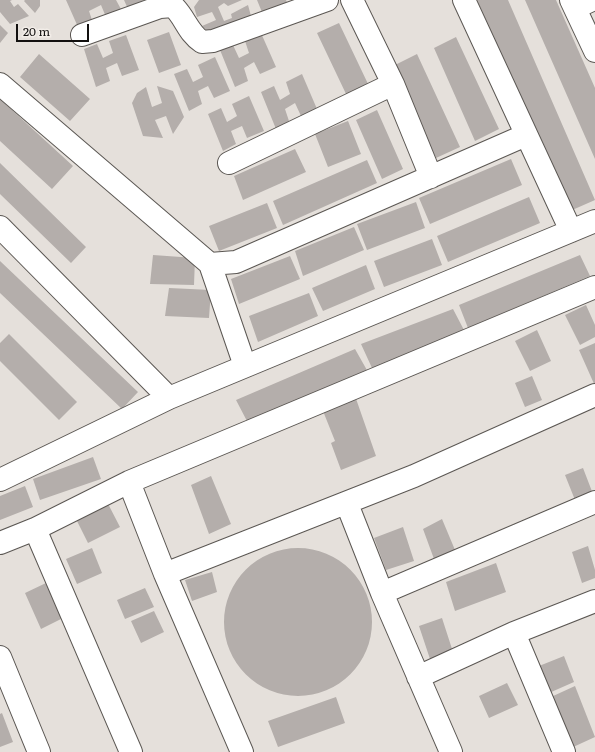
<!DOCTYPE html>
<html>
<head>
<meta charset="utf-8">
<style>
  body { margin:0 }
  #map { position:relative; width:595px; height:752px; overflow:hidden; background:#e5e0db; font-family:Literata,serif }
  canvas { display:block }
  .scale { position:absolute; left:16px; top:24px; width:73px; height:18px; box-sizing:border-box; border:2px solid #12100f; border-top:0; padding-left:5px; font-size:12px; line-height:14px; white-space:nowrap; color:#12100f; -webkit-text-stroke:3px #f2ede8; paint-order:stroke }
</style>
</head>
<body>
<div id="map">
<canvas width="595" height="752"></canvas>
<div class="scale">20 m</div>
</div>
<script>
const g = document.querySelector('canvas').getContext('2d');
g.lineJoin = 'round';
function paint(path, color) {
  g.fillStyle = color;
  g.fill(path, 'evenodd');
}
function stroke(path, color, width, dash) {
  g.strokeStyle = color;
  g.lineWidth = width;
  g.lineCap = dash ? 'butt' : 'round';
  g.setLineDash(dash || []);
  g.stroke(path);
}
const building = new Path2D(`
  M 0,0 L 12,0 L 10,1 L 14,7 L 18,4 L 29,16 L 10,24 L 0,12 Z
  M 25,0 L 40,0 L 40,6 L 35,13 L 24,1 Z
  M 66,0 L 116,0 L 122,11 L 106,17 L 101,5 L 89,11 L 92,20 L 78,27 Z
  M 124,0 L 144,0 L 128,9 Z
  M 199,0 L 242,0 L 228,6 L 224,3 L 218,7 L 224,21 L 232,18 L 231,14 L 248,5 L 251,16 L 217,40 L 202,26 L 216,20 L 212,12 L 197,17 L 194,7 Z
  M 257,0 L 286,0 L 290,10 L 266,22 Z
  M 477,0 L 508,0 L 595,200 L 570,211 Z
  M 525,0 L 556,0 L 595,88 L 595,159 Z
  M 339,23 L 369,86 L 347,96 L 317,33 Z
  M 0,25 L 8,33 L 0,43 Z
  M 169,32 L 181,65 L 159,73 L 147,40 Z
  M 261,33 L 276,67 L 260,74 L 254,62 L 244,68 L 248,81 L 235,87 L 220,50 L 233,45 L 239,58 L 249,53 L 245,41 Z
  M 126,35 L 139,70 L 122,76 L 117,63 L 106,68 L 110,81 L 96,87 L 84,49 L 97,44 L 103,58 L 113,53 L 109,41 Z
  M 456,37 L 499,129 L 475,141 L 434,48 Z
  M 39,54 L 90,99 L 70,121 L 20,77 Z
  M 417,54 L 460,147 L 436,158 L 395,65 Z
  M 215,57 L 230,91 L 214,98 L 208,86 L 198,91 L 202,104 L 189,111 L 174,74 L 187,69 L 193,82 L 203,77 L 198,65 Z
  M 302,74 L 317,109 L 301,116 L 295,103 L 285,109 L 289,121 L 276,129 L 261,92 L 274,86 L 280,100 L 290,94 L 286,82 Z
  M 157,86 L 173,91 L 184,117 L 173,134 L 166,116 L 155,120 L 163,138 L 143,136 L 132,103 L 137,93 L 146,87 L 152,107 L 162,103 Z
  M 249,96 L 264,131 L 247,138 L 242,126 L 231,131 L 236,144 L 223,151 L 208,114 L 221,108 L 227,122 L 237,116 L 232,104 Z
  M 0,99 L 73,166 L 52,189 L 0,141 Z
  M 377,110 L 403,169 L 382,179 L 356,120 Z
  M 348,121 L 361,154 L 328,167 L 315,134 Z
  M 295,149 L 306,172 L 243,200 L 234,176 Z
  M 511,159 L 522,185 L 430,224 L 419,198 Z
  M 367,160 L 377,183 L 283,225 L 273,201 Z
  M 0,163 L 86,247 L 71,263 L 0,194 Z
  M 529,197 L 540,223 L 448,262 L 437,236 Z
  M 416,202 L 425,228 L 367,250 L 357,224 Z
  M 267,203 L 277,228 L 219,251 L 209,226 Z
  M 354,227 L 364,250 L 303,276 L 295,251 Z
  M 432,239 L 442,265 L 384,287 L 374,261 Z
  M 153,255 L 195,258 L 194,285 L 150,284 Z
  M 580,255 L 590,276 L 468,328 L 459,305 Z
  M 290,256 L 300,279 L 239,304 L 231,279 Z
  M 0,261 L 138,392 L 122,409 L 0,293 Z
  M 366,265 L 375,289 L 323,311 L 312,288 Z
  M 169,288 L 211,290 L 209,318 L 165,316 Z
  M 309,293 L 318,316 L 258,342 L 249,316 Z
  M 586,305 L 595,325 L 595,337 L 580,345 L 565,315 Z
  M 453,309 L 465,332 L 372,368 L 361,344 Z
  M 537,330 L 551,361 L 530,371 L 515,341 Z
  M 9,334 L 77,402 L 59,420 L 0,361 L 0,343 Z
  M 595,343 L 595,386 L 579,350 Z
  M 355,349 L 368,372 L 248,423 L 236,400 Z
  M 532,376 L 542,400 L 525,407 L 515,383 Z
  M 354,393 L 376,456 L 341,470 L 331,443 L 335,441 L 321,406 Z
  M 93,457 L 101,479 L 40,500 L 33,479 Z
  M 583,468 L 593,494 L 575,500 L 565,475 Z
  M 211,476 L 231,524 L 209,534 L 191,485 Z
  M 25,486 L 33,507 L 0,520 L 0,496 Z
  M 105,498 L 120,527 L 88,543 L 74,515 Z
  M 442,519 L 455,550 L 434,559 L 423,529 Z
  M 403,527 L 414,561 L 386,570 L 374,538 Z
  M 588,546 L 595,570 L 595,578 L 582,583 L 572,552 Z
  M224 622a74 74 0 1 1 148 0a74 74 0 1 1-148 0Z
  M 92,548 L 102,573 L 77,584 L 66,559 Z
  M 496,563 L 506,592 L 455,611 L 446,582 Z
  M 212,572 L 217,592 L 192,601 L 185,580 Z
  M 46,583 L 63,618 L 41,629 L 25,593 Z
  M 145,588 L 154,607 L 125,619 L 117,600 Z
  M 154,611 L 164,632 L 141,643 L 131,621 Z
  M 442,618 L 453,652 L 430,659 L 419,626 Z
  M 564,656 L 574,682 L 549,693 L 539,666 Z
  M 507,683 L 518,705 L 489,718 L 479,696 Z
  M 575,686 L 595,737 L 571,748 L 551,697 Z
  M 336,697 L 345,723 L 278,747 L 268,721 Z
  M 2,713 L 13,742 L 0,747 L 0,714 Z`);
const minor = new Path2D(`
  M 352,0 L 393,84 L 431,177
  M 464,0 L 571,231
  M 571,0 L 595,51
  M 575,8 L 592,0
  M 82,35 L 160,7 L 173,6 C 185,17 188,33 202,42 L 213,41 L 327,0
  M 0,84 L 210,264 L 236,262 L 526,135
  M 229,163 L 393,84
  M 0,227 L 169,398
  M 210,264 L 245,366
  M 0,480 L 169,398 L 595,221
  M 129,482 L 165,574 L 242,752
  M 347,504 L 382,593 L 451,752
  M 0,543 L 35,529
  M 165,574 L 414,476 L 595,395
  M 382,593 L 595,502
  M 514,633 L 564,752
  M 0,657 L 39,752
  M 418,677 L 514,633 L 595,601
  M 131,752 L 35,529 L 129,482 L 595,287`);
paint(building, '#b4aeab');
stroke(minor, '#5b5753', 24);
stroke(minor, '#fff', 22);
</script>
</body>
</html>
